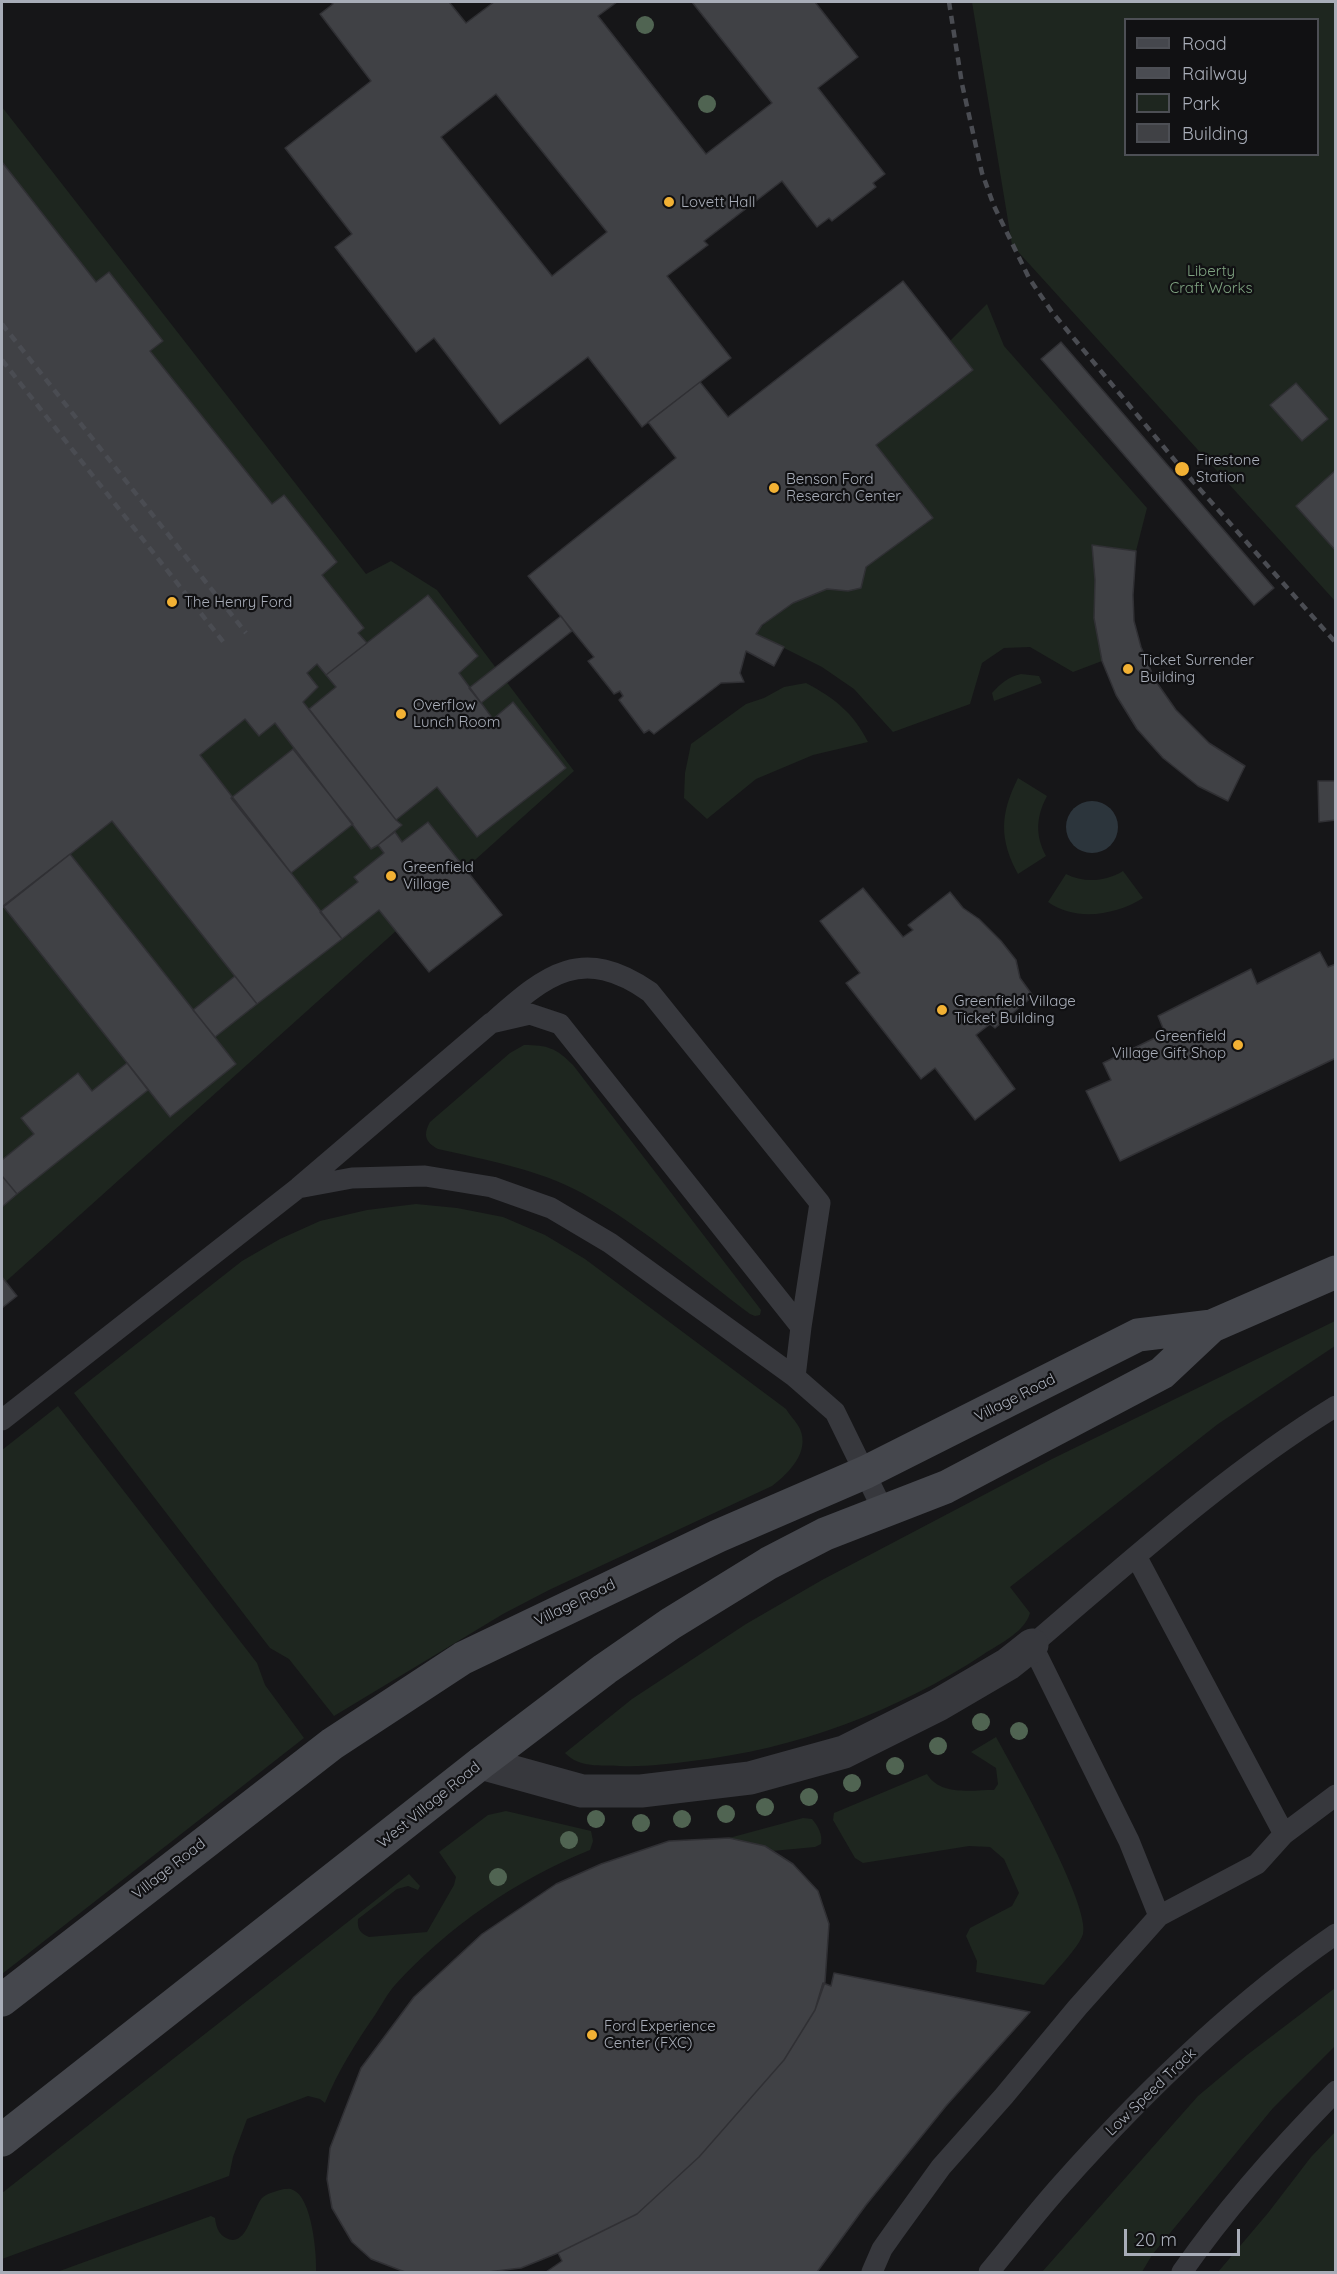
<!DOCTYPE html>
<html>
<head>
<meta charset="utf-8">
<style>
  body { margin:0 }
  #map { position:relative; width:1337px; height:2274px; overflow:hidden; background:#161618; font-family:Quicksand,sans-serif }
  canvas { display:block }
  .frame { position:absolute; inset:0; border:3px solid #a8adb8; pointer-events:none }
  .legend { position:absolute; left:1124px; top:18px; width:195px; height:138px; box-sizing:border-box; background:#111113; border:2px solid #4d4f55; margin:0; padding:8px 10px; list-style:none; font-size:18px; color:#a8adb8 }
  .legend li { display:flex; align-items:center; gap:12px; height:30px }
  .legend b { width:30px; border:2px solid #4d4f55 }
  .scale { position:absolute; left:1124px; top:2229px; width:116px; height:27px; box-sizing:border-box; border:3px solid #a8adb8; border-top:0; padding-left:8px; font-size:18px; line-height:21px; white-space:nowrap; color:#a8adb8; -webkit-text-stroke:4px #111113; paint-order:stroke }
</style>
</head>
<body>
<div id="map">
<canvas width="1337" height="2274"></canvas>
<div class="frame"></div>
<ul class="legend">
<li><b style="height:8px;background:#45474d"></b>Road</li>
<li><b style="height:8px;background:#4a4c52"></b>Railway</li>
<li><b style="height:16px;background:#1e261f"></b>Park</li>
<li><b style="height:16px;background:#404145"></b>Building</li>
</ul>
<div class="scale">20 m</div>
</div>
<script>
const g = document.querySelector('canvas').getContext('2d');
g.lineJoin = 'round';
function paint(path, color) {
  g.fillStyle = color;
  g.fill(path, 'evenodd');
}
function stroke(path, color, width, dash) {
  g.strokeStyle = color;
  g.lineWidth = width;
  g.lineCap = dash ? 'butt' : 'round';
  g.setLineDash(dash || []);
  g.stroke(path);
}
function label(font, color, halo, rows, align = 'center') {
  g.font = font + ' Quicksand,sans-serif';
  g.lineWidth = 4.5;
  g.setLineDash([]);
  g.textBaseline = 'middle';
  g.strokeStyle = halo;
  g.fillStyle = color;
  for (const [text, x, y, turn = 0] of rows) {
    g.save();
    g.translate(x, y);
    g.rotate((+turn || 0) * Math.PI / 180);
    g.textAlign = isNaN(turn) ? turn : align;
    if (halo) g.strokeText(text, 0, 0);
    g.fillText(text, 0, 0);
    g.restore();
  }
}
const green = new Path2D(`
  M 972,2 L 1335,2 L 1335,601 L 1012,245 ZM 1126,20 L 1318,20 L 1318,154 L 1126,154 Z
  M 2,107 L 366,574 L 391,561 L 437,590 L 574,771 L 2,1285 Z
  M 987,304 L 1004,346 L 1147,508 L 1136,551 L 1093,545 L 1095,580 L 1094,618 L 1102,661 L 1073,672 L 1030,647 L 1004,648 L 982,663 L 970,704 L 893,732 L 854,689 L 822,667 L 756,634 C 766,617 808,591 828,589 C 839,588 850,590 861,588 L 866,567 L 933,518 L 876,445 L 972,370 L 950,341 Z
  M 1021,674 L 1039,676 L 1042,683 L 994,701 L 992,693 C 1001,683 1008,677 1021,674 Z
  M 806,683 C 834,698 853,712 868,742 L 813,755 L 756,779 L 707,819 L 684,798 L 685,773 L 691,744 L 746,704 L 764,698 L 784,687 Z
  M 1018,778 L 1047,796 C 1036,817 1035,835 1046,856 L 1018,874 C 999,839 1000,814 1018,778 Z
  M 1123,871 L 1143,898 C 1116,915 1076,922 1048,902 L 1066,874 C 1084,883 1105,882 1123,871 Z
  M 524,1045 C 548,1045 556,1048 573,1065 L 758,1306 L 761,1310 L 760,1315 L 755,1316 L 750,1314 C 697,1274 640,1225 582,1193 C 538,1169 486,1160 438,1149 C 425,1142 423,1135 430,1122 L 510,1053 Z
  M 416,1204 L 457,1208 L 503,1217 L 545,1235 L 585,1259 L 786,1409 C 790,1416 797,1422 800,1429 C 810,1452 789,1473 772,1486 L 549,1590 L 503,1614 L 334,1716 L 289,1659 L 270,1648 L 74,1393 L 242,1261 L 280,1239 L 320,1221 L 367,1210 Z
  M 1335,1321 L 1335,1346 L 1218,1424 L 1010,1587 L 1030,1613 C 1025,1632 999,1644 984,1654 C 896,1712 796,1749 692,1761 C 668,1764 645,1767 620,1766 C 601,1765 579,1768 565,1753 L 632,1699 L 746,1624 L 822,1580 L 1052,1459 Z
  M 58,1406 L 257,1663 L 265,1685 L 304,1738 L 2,1974 L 2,1450 Z
  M 996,1737 C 1013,1768 1091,1906 1083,1934 C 1078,1949 1054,1972 1044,1985 L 976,1972 L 977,1961 L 966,1936 L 970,1928 L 1012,1906 L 1019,1893 L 1004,1859 L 990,1847 L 969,1846 L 863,1863 L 855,1858 L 833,1820 L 834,1813 L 927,1774 C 940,1796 972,1790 994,1790 L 998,1784 L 996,1768 L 971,1752 Z
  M 506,1811 L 591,1831 L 593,1841 L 590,1850 C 516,1880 449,1926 395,1985 C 387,1994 381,2006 375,2015 C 355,2044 338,2071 325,2103 L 320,2099 L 308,2096 L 247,2119 L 233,2157 L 229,2176 L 2,2259 L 2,2193 L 409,1874 L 420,1886 L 418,1890 L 408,1886 L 397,1889 L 358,1919 C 357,1929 360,1933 369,1937 L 427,1932 L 454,1885 L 456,1877 L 439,1852 L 488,1815 Z
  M 803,1818 L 812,1819 C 818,1826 823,1835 821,1844 L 815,1847 L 772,1851 L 765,1846 L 729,1838 Z
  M 1335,1988 L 1335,2046 L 1273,2108 L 1152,2255 L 1142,2272 L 1042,2272 L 1198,2096 L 1247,2055 Z
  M 1335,2132 L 1335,2272 L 1218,2272 L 1268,2213 L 1311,2157 Z
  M 284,2189 C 287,2189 290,2188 293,2190 C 312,2197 317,2255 316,2272 L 57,2272 L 211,2216 L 215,2218 C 216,2226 218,2234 226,2238 C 247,2249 252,2209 262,2198 C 267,2193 277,2191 284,2189 Z`);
const water = new Path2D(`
  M1066 827a26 26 0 1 1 52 0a26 26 0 1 1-52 0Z`);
const building = new Path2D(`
  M 331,2 L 449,2 L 466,23 L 494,2 L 617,2 L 598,16 L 706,154 L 772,103 L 692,2 L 815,2 L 858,57 L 818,88 L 885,174 L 873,183 L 876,187 L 832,221 L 829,218 L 817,227 L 782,181 L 704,241 L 708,245 L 667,276 L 731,358 L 642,427 L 588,357 L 500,424 L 434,338 L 416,352 L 335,247 L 352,234 L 285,148 L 371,81 L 320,14 L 333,4 ZM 496,94 L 607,232 L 552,276 L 441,137 Z
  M 2,162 L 96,282 L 109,272 L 163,341 L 150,351 L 272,504 L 284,495 L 337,562 L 322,575 L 364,628 L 358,633 L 367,643 L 326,675 L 317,664 L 307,673 L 318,687 L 303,702 L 396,820 L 402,825 L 378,845 L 371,849 L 275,723 L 259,736 L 245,719 L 200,755 L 342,939 L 257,1004 L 112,821 L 2,908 Z
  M 903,281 L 973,370 L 876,445 L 933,518 L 866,567 L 861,588 L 848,591 L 827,589 L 793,603 L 762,625 L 756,634 L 784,647 L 774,666 L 746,651 L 740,673 L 744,682 L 721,683 L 654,734 L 649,730 L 644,733 L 619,700 L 623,696 L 620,691 L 614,694 L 588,661 L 594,657 L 528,576 L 676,458 L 648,422 L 700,382 L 728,417 Z
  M 1061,342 L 1274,588 L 1254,605 L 1041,359 Z
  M 1296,383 L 1328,419 L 1302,441 L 1270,405 Z
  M 1336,470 L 1336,551 L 1296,506 Z
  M 1092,545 L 1136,551 L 1133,595 L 1134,621 L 1141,647 L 1155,680 L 1176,710 L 1209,743 L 1245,766 L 1228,801 L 1198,786 L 1163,758 L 1137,729 L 1116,695 L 1102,661 L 1094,618 L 1095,580 Z
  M 428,595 L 478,656 L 459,673 L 493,719 L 513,702 L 566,768 L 477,837 L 437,787 L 396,820 L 309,709 L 336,687 L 326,675 Z
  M 561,616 L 572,631 L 481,703 L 469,688 Z
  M 293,749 L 353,824 L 291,873 L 231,798 Z
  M 1318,781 L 1336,781 L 1336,820 L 1319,822 Z
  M 428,822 L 502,915 L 429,972 L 379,910 L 342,939 L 320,912 L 358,882 L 354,877 L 384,853 L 378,845 L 395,832 L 402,842 Z
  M 70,854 L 236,1064 L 170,1117 L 3,906 Z
  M 863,888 L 903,937 L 913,930 L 908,925 L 950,892 L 963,908 L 979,919 L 1001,941 L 1016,960 L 1020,978 L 1033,996 L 995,1028 L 990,1024 L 976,1035 L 1015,1089 L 975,1120 L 935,1068 L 921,1079 L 846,983 L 860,973 L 820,921 Z
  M 1320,952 L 1328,967 L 1336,964 L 1336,1058 L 1120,1161 L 1086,1091 L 1111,1080 L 1103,1063 L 1165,1033 L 1158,1016 L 1251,969 L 1257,984 Z
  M 235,976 L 257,1004 L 215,1037 L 193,1010 Z
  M 127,1063 L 148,1090 L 17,1194 L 2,1176 L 2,1160 L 34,1134 L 21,1118 L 78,1073 L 92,1091 Z
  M 2,1176 L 17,1194 L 2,1207 Z
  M 2,1277 L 17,1296 L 2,1308 Z
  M 729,1838 L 765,1846 L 793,1864 L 818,1891 L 829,1924 L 825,1982 L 815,2010 L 784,2060 L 699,2157 L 637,2214 L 558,2253 L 521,2268 L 488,2272 L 405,2272 L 371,2259 L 352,2242 L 332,2208 L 327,2179 L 330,2148 L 361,2068 L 414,1997 L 482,1934 L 556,1884 L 601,1864 L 669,1841 Z
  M 834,1973 L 1030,2012 L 946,2106 L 866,2205 L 817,2272 L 546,2272 L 562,2261 L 558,2253 L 637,2214 L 699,2157 L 784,2060 L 815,2010 L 823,1983 L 831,1986 Z`);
const lane = new Path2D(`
  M 494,1021 C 547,974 582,945 650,992 L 820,1203 L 801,1327
  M 299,1187 L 491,1023 L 530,1014 L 560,1024 L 801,1327 L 795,1377
  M 2,1420 L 298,1188 L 352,1178 L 425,1176 L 492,1187 L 551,1208 L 610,1243 L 795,1377 L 835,1412 L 883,1510
  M 1136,1556 L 1284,1834
  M 1159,1916 L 1129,1841 L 1032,1645 C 1128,1563 1227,1473 1336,1406
  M 872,2272 L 882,2249 L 894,2232 L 941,2167 L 1004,2096 L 1077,2008 L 1159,1916 L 1257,1864 L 1284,1834 L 1336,1795
  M 989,2272 C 1013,2243 1036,2213 1061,2185 C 1143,2093 1234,2004 1336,1934
  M 1182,2272 C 1227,2207 1280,2148 1336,2091`);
const street = new Path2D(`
  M 481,1763 L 582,1791 L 641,1791 L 750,1778 L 844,1752 L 938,1705 L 1008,1664 L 1032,1645`);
const secondary = new Path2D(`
  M 2,2000 L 332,1744 L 463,1658 L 718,1536 L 866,1472 L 1138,1335 L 1212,1326 L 1336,1272
  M 2,2140 L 481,1763 L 605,1669 L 670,1624 L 769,1563 L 825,1534 L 946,1487 L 1162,1373 L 1212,1326`);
const rail = new Path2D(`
  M 949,2 L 962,84 L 982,173 L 994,206 L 1029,278 L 1052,312 L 1182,469 L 1336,643
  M 2,324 L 246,633
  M 2,360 L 225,644`);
const trees = [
  [645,25],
  [707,104],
  [981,1722],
  [1019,1731],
  [938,1746],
  [895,1766],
  [852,1783],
  [809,1797],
  [765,1807],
  [726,1814],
  [596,1819],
  [682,1819],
  [641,1823],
  [569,1840],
  [498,1877]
];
const markers = [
  [669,202,6,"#f2b134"],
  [1182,469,8,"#f2b134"],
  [774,488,6,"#f2b134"],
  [172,602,6,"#f2b134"],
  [1128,669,6,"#f2b134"],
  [401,714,6,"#f2b134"],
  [391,876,6,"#f2b134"],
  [942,1010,6,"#f2b134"],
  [1238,1045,6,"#f2b134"],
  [592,2035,6,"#f2b134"]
];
const poiNames = [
  ["Lovett Hall",681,202],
  ["Firestone",1196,460],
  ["Station",1196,477],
  ["Benson Ford",786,479],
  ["Research Center",786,496],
  ["The Henry Ford",184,602],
  ["Ticket Surrender",1140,660],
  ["Building",1140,677],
  ["Overflow",413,705],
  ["Lunch Room",413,722],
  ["Greenfield",403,867],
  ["Village",403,884],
  ["Greenfield Village",954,1001],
  ["Ticket Building",954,1018],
  ["Greenfield",1226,1036,"right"],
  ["Village Gift Shop",1226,1053,"right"],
  ["Ford Experience",604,2026],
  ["Center (FXC)",604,2043]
];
const parkNames = [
  ["Liberty",1211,271],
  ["Craft Works",1211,288]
];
const streetNames = [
  ["Village Road",1015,1398,-27],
  ["Village Road",575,1603,-26],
  ["West Village Road",429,1805,-39],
  ["Village Road",169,1869,-38],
  ["Low Speed Track",1151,2092,-44]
];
paint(green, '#1e261f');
paint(water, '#2c353c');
paint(building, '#404145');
stroke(building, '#303034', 1.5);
stroke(lane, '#37383d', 21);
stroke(street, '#37383d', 33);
stroke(secondary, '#45474d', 33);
stroke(rail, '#4a4c52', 4.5, [8, 6]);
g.fillStyle = '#506452';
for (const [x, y] of trees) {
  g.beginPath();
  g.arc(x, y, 9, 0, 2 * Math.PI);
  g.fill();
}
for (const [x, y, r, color] of markers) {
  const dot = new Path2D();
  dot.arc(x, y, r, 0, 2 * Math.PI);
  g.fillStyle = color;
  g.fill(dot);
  stroke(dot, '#111113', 2);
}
label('15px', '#a8adb8', '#111113', poiNames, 'left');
label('15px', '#7fa381', '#111113', parkNames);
label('15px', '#a8adb8', '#111113', streetNames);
</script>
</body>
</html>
